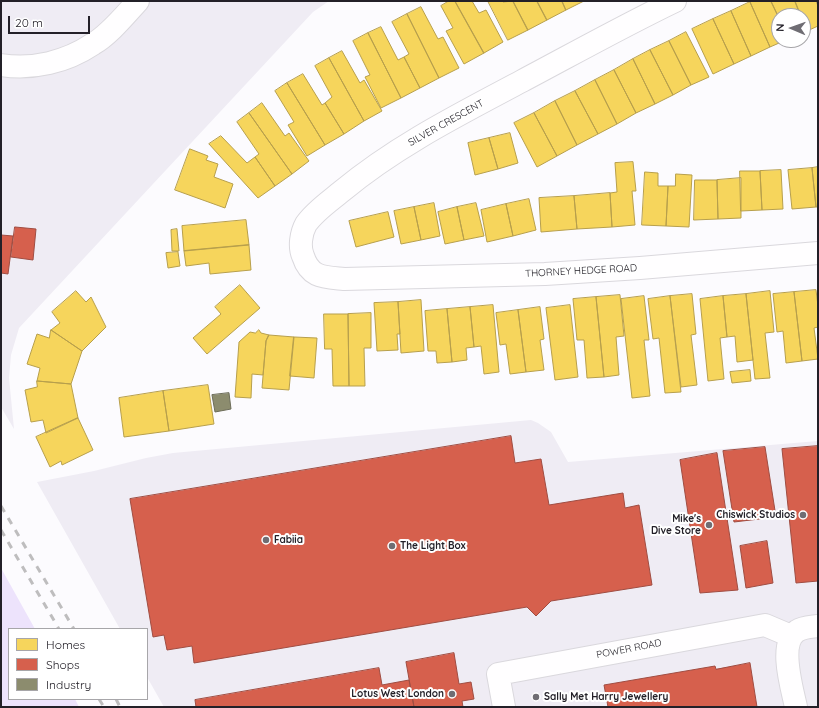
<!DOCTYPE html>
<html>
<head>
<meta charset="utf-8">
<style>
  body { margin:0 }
  #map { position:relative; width:819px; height:708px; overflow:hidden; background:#fcfbfe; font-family:Quicksand,sans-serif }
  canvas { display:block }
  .frame { position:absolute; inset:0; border:2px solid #232028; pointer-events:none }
  .legend { position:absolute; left:8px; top:628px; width:140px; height:72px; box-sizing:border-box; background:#fff; border:1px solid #a7a6a9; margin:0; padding:5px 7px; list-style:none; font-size:12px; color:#232028 }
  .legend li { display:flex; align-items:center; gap:8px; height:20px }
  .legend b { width:20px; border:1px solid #a7a6a9 }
  .north { position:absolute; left:771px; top:8px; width:40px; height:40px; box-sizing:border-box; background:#fff; border:1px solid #a7a6a9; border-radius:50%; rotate:272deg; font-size:11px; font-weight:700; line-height:16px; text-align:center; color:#232028 }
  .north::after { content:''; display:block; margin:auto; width:14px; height:18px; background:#6f6d73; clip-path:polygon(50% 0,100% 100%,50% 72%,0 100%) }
  .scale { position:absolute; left:8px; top:16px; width:82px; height:18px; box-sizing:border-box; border:2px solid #232028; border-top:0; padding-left:5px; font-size:12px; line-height:14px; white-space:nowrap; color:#232028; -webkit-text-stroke:3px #fff; paint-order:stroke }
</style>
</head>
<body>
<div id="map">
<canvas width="819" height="708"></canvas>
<div class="frame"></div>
<ul class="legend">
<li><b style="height:11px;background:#f6d55c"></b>Homes</li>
<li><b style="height:11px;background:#d6604d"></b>Shops</li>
<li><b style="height:11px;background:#8c8c6e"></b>Industry</li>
</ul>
<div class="north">N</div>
<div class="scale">20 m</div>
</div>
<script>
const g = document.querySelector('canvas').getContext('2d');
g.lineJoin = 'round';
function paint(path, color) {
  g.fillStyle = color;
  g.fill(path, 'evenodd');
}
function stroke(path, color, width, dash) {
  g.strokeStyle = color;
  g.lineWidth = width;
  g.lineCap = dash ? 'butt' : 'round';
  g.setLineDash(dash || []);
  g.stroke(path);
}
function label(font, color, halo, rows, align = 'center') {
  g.font = font + ' Quicksand,sans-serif';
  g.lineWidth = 4;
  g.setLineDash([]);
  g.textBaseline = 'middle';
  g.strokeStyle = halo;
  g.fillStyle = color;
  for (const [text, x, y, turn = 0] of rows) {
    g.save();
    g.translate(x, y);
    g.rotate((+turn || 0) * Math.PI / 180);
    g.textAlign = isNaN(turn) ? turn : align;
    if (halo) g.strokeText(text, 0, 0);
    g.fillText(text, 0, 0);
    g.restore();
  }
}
const built = new Path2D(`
  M 1,1 L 329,1 L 313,12 L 19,328 L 11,355 L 9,378 L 14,429 L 1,407 Z
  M 531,420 L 538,423 L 551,432 L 568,462 L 818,441 L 818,707 L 164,707 L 147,677 L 147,629 L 120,629 L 37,482 L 94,471 L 146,458 L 173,453 Z`);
const green = new Path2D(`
  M 1,568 L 35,629 L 9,629 L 9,699 L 75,699 L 79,707 L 1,707 Z`);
const homes = new Path2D(`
  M 449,1 L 455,1 L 484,53 L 464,64 L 446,31 L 453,28 L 441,6 Z
  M 455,1 L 472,1 L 479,13 L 486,10 L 503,42 L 484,53 Z
  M 488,1 L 502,1 L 503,2 L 513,1 L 528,30 L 508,40 Z
  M 513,1 L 537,1 L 547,20 L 528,30 Z
  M 537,1 L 562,1 L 566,10 L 547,20 Z
  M 562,1 L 584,1 L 566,10 Z
  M 752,1 L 771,1 L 779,18 L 779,40 L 786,40 L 770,47 L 750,2 Z
  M 771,1 L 795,1 L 801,16 L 779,16 L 779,18 Z
  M 795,1 L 816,1 L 818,6 L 818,26 L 807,31 L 803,22 L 803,16 L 801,16 Z
  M 750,2 L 770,47 L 751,56 L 731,11 Z
  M 421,7 L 438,39 L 443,37 L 459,68 L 439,78 L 407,14 Z
  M 731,11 L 751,56 L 734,64 L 713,19 Z
  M 407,14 L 439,78 L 420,88 L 404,57 L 409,54 L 392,22 Z
  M 713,19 L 734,64 L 713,74 L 692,29 Z
  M 381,27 L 398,60 L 404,57 L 420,88 L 401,98 L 368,33 Z
  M 686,32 L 709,77 L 691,85 L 669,41 Z
  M 368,33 L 401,98 L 381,108 L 365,77 L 370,75 L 353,41 Z
  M 669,41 L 691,85 L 673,95 L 650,50 Z
  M 650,50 L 673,95 L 655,104 L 633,59 Z
  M 342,51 L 360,83 L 364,80 L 382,111 L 364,121 L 329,58 Z
  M 329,58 L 364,121 L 344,134 L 325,103 L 332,97 L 315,66 Z
  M 633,59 L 655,104 L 636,113 L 614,70 Z
  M 614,70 L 636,113 L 617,124 L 595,80 Z
  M 303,74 L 322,105 L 325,103 L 344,134 L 325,145 L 287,83 Z
  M 595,80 L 617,124 L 598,134 L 575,91 Z
  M 287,83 L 325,145 L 307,156 L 288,125 L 294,122 L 275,91 Z
  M 575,91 L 598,134 L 577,145 L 555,101 Z
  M 555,101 L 577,145 L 557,156 L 534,113 Z
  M 262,103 L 285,136 L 289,133 L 309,161 L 292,174 L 249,113 Z
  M 249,113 L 292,174 L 275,186 L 255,157 L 259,154 L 237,122 Z
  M 534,113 L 557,156 L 537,167 L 514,123 Z
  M 510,133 L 518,163 L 498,169 L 489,138 Z
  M 221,136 L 247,163 L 255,157 L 275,186 L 258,198 L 209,144 Z
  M 489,138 L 498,169 L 475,175 L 468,143 Z
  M 190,149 L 208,156 L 206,160 L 218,164 L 214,177 L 233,184 L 225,208 L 175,190 Z
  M 633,162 L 636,191 L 632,191 L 635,225 L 612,227 L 610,193 L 617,192 L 615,163 Z
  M 818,167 L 818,207 L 816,207 L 812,168 Z
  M 812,168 L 816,207 L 792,209 L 788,170 Z
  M 781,170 L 783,209 L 762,210 L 760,171 Z
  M 740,171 L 760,171 L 762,210 L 741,211 Z
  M 645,172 L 658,173 L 658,186 L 668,186 L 666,226 L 642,225 Z
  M 676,174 L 692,175 L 689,227 L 666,226 L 668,186 L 675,186 Z
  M 741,178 L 741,218 L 718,219 L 717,180 Z
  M 695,180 L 717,180 L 718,219 L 694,220 Z
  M 610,193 L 612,227 L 577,229 L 574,196 Z
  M 574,196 L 577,229 L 541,232 L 539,198 Z
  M 529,199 L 536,230 L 513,236 L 506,204 Z
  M 434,203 L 440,236 L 421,240 L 414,207 Z
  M 476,203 L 484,236 L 464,240 L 457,207 Z
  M 506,204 L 513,236 L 487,242 L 481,210 Z
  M 414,207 L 421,240 L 401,244 L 394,211 Z
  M 457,207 L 464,240 L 445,244 L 438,212 Z
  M 388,212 L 394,237 L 356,247 L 349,221 Z
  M 246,220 L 249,245 L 184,251 L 182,226 Z
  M 177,229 L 179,251 L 172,251 L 171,230 Z
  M 249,245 L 251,270 L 210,274 L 209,263 L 186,266 L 184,251 Z
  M 178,252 L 180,266 L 168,268 L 166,253 Z
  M 240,285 L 260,308 L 207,354 L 193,338 L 221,314 L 215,307 Z
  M 816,290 L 818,306 L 818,327 L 814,328 L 818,359 L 802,361 L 794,292 Z
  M 76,291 L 86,302 L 91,297 L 106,327 L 82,351 L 51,330 L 60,323 L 52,312 Z
  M 770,291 L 774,332 L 765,333 L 770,378 L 755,379 L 746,294 Z
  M 794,292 L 802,361 L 786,363 L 783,331 L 777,332 L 773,294 Z
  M 692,294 L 696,334 L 691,335 L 697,385 L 681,387 L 670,296 Z
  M 746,294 L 753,360 L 737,362 L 735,336 L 727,337 L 723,296 Z
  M 620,295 L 624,336 L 616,337 L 619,375 L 604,377 L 596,297 Z
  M 644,296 L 649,340 L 644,340 L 650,396 L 632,398 L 621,299 Z
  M 670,296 L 681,392 L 665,393 L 659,338 L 653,339 L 648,299 Z
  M 723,296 L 727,337 L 720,338 L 724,379 L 708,381 L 700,299 Z
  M 596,297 L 604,377 L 587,378 L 584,340 L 577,340 L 573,299 Z
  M 421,300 L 424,351 L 401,353 L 398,302 Z
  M 398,302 L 400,334 L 397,334 L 398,350 L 377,351 L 374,303 Z
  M 493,305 L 499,372 L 484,374 L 481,346 L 474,347 L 470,307 Z
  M 570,305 L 578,377 L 555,380 L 546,308 Z
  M 470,307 L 474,347 L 466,348 L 467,360 L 452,362 L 447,309 Z
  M 540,307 L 544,339 L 540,340 L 544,370 L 526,372 L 518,310 Z
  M 447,309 L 452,362 L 437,363 L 436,351 L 428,351 L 425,311 Z
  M 518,310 L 526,372 L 510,374 L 506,344 L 500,345 L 496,313 Z
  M 371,313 L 371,348 L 364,348 L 365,386 L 349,386 L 348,314 Z
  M 324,314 L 348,314 L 349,386 L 333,386 L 332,349 L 325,349 Z
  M 51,330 L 82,351 L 71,384 L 37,381 L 40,368 L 27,364 L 37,334 L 49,338 Z
  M 259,330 L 261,333 L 269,335 L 266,341 L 263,375 L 252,374 L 251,398 L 235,397 L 239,342 L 250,332 L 255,333 Z
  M 269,335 L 294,337 L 289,390 L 262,388 L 266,341 Z
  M 294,337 L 317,338 L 314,378 L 290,376 Z
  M 750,370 L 751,381 L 732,383 L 730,372 Z
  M 37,381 L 71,384 L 78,418 L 46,433 L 43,420 L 31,422 L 25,390 L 37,387 Z
  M 208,385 L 214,424 L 169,431 L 163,391 Z
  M 163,391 L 169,431 L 124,437 L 119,398 Z
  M 78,418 L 93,450 L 62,465 L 61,461 L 50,467 L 36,437 Z`);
const shops = new Path2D(`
  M 15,227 L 36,229 L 33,260 L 11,257 Z
  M 1,235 L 13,236 L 8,274 L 1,273 Z
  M 511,436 L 515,463 L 541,459 L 549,505 L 623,493 L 625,508 L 639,505 L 652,585 L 551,601 L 536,616 L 527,607 L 194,663 L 192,646 L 167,650 L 164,635 L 153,637 L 130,499 Z
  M 818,446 L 818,581 L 796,583 L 782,449 Z
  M 765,447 L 776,517 L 734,522 L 723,451 Z
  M 717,453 L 738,590 L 700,593 L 680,460 Z
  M 767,541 L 773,583 L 746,588 L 740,546 Z
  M 454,653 L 459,684 L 471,682 L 474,699 L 462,701 L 463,707 L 414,707 L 406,662 Z
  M 750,663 L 757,707 L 608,707 L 604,685 L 715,666 L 716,669 Z
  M 379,668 L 382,685 L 409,680 L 414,707 L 196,707 L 195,700 Z`);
const industry = new Path2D(`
  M 229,393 L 231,409 L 215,412 L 212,395 Z`);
const minor = new Path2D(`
  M 675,1 C 623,26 573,54 522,81 C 460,114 396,146 342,191 C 330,201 315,211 306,224 C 301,233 299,247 303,256 C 310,278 324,277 344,279 L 545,274 L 640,268 L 818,253
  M 1,65 C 33,70 66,62 93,44 C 109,35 125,15 138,1
  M 504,707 L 498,674 L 765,625 L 791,636
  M 796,707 C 792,688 778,643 797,631 C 803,627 811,627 818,626`);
const rail = new Path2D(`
  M 1,506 L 74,629
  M 1,530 L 59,629
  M 99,699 L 104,707
  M 116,699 L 120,707`);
const markers = [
  [803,515,4,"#6f6d73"],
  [709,525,4,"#6f6d73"],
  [266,540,4,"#6f6d73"],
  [392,546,4,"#6f6d73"],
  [452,694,4,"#6f6d73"],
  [536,697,4,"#6f6d73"]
];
const streetNames = [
  ["SILVER CRESCENT",446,123,-29],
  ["THORNEY HEDGE ROAD",581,271,-3],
  ["POWER ROAD",629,649,-11]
];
const poiNames = [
  ["Chiswick Studios",795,515],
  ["Mike's",701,519],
  ["Dive Store",701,531],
  ["Fabiia",274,540,"left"],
  ["The Light Box",400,546,"left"],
  ["Lotus West London",444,694],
  ["Sally Met Harry Jewellery",544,697,"left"]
];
paint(built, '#efecf4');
paint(green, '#ede3fc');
paint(homes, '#f6d55c');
stroke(homes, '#b79f4c', 1);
paint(shops, '#d6604d');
stroke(shops, '#a04d42', 1);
paint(industry, '#8c8c6e');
stroke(industry, '#6c6c59', 1);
stroke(minor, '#dad8dd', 24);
stroke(minor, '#fffeff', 22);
stroke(rail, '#bebdbe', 3, [7, 7]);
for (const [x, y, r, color] of markers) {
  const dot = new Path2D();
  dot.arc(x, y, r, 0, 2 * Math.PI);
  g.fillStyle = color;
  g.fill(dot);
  stroke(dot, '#fff', 1.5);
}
label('10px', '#232028', '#fff', streetNames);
label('bold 10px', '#232028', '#fff', poiNames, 'right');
</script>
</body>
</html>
